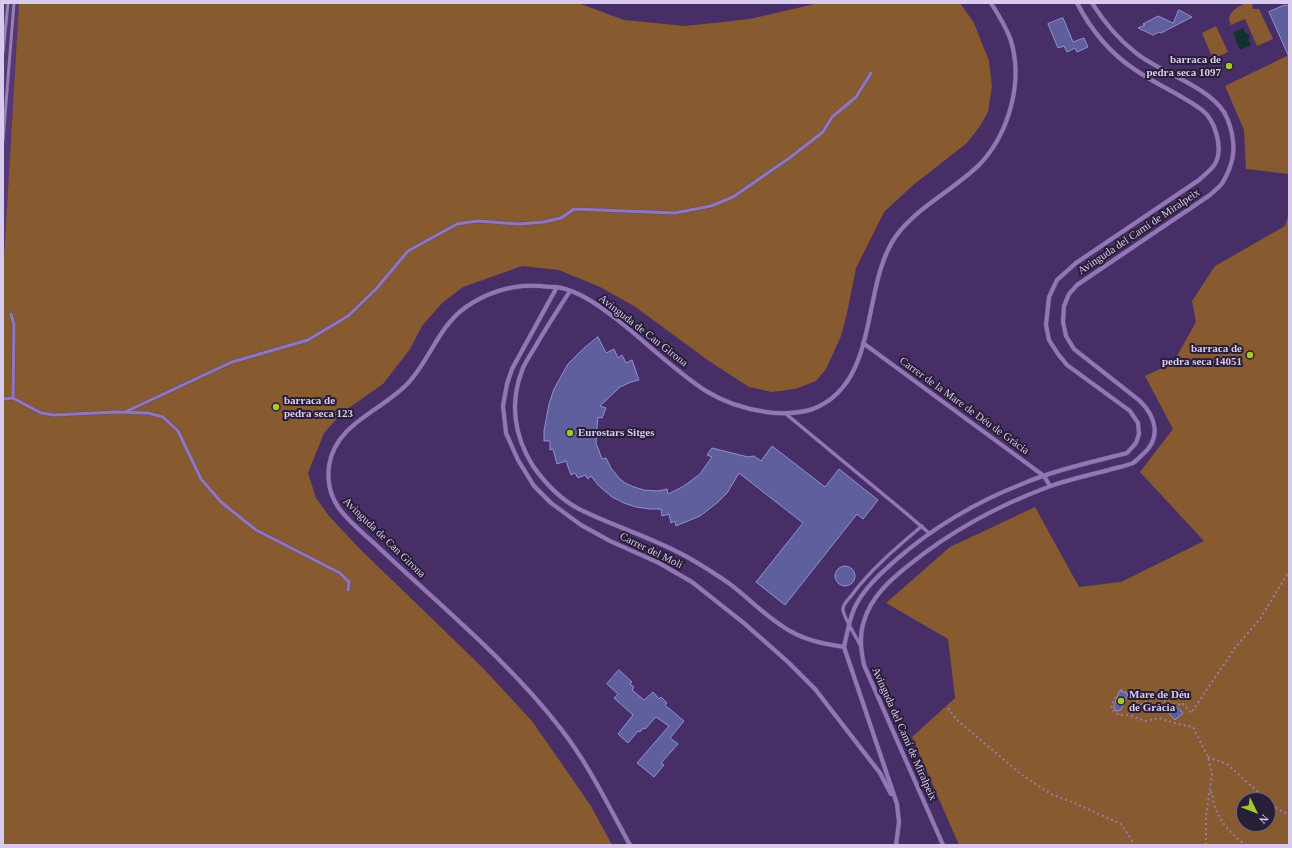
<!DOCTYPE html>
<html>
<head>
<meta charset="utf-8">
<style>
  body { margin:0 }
  #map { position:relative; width:1292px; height:848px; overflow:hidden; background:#482e67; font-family:"Times New Roman",serif }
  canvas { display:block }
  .frame { position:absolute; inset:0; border:4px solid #d8cbed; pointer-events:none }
  .north { position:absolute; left:1236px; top:792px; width:40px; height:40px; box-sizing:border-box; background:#291e37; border:1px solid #6f6380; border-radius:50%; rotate:133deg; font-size:11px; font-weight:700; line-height:16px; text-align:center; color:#d8cbed }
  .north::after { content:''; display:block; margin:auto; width:14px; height:18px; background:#a3c927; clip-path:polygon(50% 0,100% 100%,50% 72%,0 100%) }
</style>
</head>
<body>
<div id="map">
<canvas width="1292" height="848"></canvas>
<div class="frame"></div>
<div class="north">N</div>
</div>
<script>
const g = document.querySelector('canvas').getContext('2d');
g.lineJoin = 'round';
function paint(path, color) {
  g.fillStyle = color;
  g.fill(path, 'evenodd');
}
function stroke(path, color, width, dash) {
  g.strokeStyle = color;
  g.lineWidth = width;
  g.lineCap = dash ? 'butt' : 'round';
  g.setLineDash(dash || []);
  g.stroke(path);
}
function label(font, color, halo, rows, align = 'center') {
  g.font = font + ' "Times New Roman",serif';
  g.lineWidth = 4;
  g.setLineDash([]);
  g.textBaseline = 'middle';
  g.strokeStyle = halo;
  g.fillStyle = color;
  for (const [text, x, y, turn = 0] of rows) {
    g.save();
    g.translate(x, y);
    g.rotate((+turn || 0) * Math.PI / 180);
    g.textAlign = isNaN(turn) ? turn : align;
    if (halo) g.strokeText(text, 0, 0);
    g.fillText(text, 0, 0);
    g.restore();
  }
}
const built = new Path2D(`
  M 3,3 L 19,3 L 3,274 Z`);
const green = new Path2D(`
  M 19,3 L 578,3 L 624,20 L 685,26 L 750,19 L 819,3 L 960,3 L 974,23 L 989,61 L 992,86 L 988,112 L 980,126 L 967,143 L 912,186 L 884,212 L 856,268 L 847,313 L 841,336 L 826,369 L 816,381 L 795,389 L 772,392 L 749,387 L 709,361 L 634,306 L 600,287 L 559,270 L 522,266 L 463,287 L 442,303 L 422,326 L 410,349 L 383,384 L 343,412 L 324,433 L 308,473 L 316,498 L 329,516 L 360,549 L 483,668 L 532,721 L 591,806 L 612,845 L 3,845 L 3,274 Z
  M 1245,3 L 1252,4 L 1253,9 L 1259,9 L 1273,39 L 1257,46 L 1245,19 L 1231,25 C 1225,14 1236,8 1245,3 Z
  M 1216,26 L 1228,52 L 1213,59 L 1202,33 Z
  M 1289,55 L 1289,174 L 1246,169 L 1244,130 L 1225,86 Z
  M 1289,213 L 1289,845 L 959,845 L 912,737 L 955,698 L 948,639 L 886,603 L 950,547 L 1035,507 L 1079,587 L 1121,582 L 1204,541 L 1140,472 L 1173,429 L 1145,376 L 1173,363 L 1196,322 L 1192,301 L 1215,266 L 1285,226 ZM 1244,800 L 1268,800 L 1268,824 L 1244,824 Z`);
const water = new Path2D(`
  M 1243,28 L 1246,34 L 1248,33 L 1250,38 L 1248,39 L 1251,45 L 1240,50 L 1233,33 Z`);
const building = new Path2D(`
  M 1285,5 L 1289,6 L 1289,57 L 1269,12 Z
  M 1179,10 L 1192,17 L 1161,33 L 1159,32 L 1153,35 L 1138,28 L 1145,25 L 1143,24 L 1158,16 L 1173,23 Z
  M 1063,18 L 1073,42 L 1084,38 L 1088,47 L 1077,52 L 1075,48 L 1067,52 L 1064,46 L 1058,48 L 1048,24 Z
  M 598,337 L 606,353 L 614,349 L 618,358 L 622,355 L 626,363 L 632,360 L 639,380 L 631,382 L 620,387 L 600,406 L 606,408 L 602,418 L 598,417 L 597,427 L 596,443 L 602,459 L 606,458 L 611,468 L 619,478 L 625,483 L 634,487 L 644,490 L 658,491 L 667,489 L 668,494 L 684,486 L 700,474 L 712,457 L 707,455 L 712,448 L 748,457 L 754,456 L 761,461 L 772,446 L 825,487 L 839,469 L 878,500 L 863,519 L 857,514 L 785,605 L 756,582 L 803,523 L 739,473 L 727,493 L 718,502 L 700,516 L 676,526 L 675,521 L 671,523 L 669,514 L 662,516 L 661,509 L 650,509 L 636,507 L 624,503 L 612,497 L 599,486 L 591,476 L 588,479 L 585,475 L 578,478 L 575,473 L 571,475 L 566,461 L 557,464 L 553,449 L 550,450 L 550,441 L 544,441 L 544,431 L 549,404 L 554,389 L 568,364 L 583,349 Z
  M835 576a10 10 0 1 1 20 0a10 10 0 1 1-20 0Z
  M 619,670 L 632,682 L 630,684 L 634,687 L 632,690 L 644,700 L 653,692 L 659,699 L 661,697 L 667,703 L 665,705 L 684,721 L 670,738 L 678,744 L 661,763 L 664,765 L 654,777 L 637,763 L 669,726 L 656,717 L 645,729 L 643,728 L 640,732 L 638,731 L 628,743 L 618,734 L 633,715 L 614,698 L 618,694 L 607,684 Z
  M 1120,691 L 1128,694 L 1121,710 L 1116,711 L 1114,707 Z
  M 1177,707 L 1183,713 L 1175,720 L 1169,714 Z`);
const path = new Path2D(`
  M 948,708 L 957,720 L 1022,775 L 1051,794 L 1072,802 L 1121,824 L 1133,842 L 1134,845
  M 1208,757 L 1227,764 L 1267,800
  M 1211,791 C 1212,795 1213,797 1213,801 C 1218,820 1230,834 1246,845
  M 1268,801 L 1276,808 L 1289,815
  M 1206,845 L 1206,816 L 1212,774 L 1208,757 L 1193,727 L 1178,724 L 1159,718 L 1145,721 L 1129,715 L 1119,715 L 1111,709 L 1113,701 L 1121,690 L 1128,693 L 1141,704 L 1154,698 L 1178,705 L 1182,703 L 1191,713 L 1235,648 L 1260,619 L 1289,571`);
const lane = new Path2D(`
  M 11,314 L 14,325 L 13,398
  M 3,399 L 13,398 L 41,413 L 54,415 L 116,412 L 148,413 L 163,417 L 178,431 L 201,479 L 221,502 L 256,530 L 340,573 L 349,582 L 348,590
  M 125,412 L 232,362 L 308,340 L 348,316 L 376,289 L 408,251 L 457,224 L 477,221 L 519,224 L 544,222 L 561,218 L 574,209 L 675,213 L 711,206 L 733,197 L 788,159 L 823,132 L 832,117 L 856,97 L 871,73
  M 786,414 L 907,514 L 929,533
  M 860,645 C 857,638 842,615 843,609 C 843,604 848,600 851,596 C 871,569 896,548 922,526`);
const street = new Path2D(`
  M 557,287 L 512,369 L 507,384 L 503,406 L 506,433 L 518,460 L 534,486 L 551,503 L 581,525 L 610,541 L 659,563 L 692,582 L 745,624 L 788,662 L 815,689 L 880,773 L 891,794
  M 570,291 C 559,308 548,325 538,342 C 533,351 527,359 523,368 C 509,402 514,436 533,466 C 545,483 560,499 579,509 C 615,527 654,538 689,558 C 703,566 717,575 730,584 C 751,600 769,620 792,632 C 808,641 826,644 844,647
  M 863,343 L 1044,476 L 1050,486
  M 630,845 C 608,805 589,765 561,729 C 507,659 438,604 375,544 C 350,521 324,504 329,466 C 335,423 383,411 409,382 C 430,359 439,326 466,307 C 489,291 513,284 541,286 C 546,287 552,287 557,287 C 580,291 601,307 619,321 C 648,344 675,371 706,391 C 724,402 745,409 766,412 C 781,414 797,414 813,409 C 881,382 860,287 896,236 C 918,206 954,190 980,164 C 1010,132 1024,79 1010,38 C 1005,25 998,14 991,3
  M 896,845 L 899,822 L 897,804 L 844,647 C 847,634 849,621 854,609 C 863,589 881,573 897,559 C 934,527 976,502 1022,484 C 1055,470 1092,462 1127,453 L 1136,443 L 1139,434 L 1138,423 L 1130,411 L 1067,365 L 1058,354 L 1049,340 L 1046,325 L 1049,297 L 1057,280 L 1076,263 L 1199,180 C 1204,175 1213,169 1216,162 C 1223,147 1215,120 1202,110 C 1182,95 1155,84 1134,69 C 1110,53 1090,28 1077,3
  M 943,845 L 864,665 C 861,650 859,636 864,621 C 871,597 890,580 909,565 C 951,531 997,506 1048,487 C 1069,479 1091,475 1112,469 C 1119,467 1126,466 1133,463 C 1136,461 1139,458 1142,455 C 1162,438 1156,417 1140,401 L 1074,349 L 1066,336 L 1063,322 L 1064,306 L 1069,294 L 1077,285 L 1210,195 C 1214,191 1220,187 1223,182 C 1230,170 1235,155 1233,141 C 1232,131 1229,121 1224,112 C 1206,85 1161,73 1136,53 C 1118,39 1104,22 1092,3`);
const rail = new Path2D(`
  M 3,53 L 8,3
  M 3,141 L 14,3`);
const markers = [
  [1229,66,4,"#a3c927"],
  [1250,355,4,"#a3c927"],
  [276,407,4,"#a3c927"],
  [570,433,4,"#a3c927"],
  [1121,701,4,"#a3c927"]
];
const poiNames = [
  ["barraca de",1221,60,"right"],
  ["pedra seca 1097",1221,73,"right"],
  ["barraca de",1242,349,"right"],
  ["pedra seca 14051",1242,362,"right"],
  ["barraca de",284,401],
  ["pedra seca 123",284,414],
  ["Eurostars Sitges",578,433],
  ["Mare de Déu",1129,695],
  ["de Gràcia",1129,708]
];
const streetNames = [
  ["Avinguda del Camí de Miralpeix",1139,232,-34],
  ["Avinguda de Can Girona",643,331,38],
  ["Carrer de la Mare de Déu de Gràcia",964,406,36],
  ["Avinguda de Can Girona",384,538,44],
  ["Carrer del Molí",651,551,26],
  ["Avinguda del Camí de Miralpeix",904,734,66]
];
paint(built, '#543877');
paint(green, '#875a2f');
paint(water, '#12322e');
paint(building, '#605f9e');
stroke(building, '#9091d4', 1);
stroke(lane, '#614a7b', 4);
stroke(street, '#614a7b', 5);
stroke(path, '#937fad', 2, [2, 3]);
stroke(lane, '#9277b7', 3);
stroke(street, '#9277b7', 4);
stroke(rail, '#9582af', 3);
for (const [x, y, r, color] of markers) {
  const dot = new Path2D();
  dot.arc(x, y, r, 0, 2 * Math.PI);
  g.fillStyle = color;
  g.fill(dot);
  stroke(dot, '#291e37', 1.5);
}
label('bold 11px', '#d8cbed', '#291e37', poiNames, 'left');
label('11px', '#d8cbed', '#291e37', streetNames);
</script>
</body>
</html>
